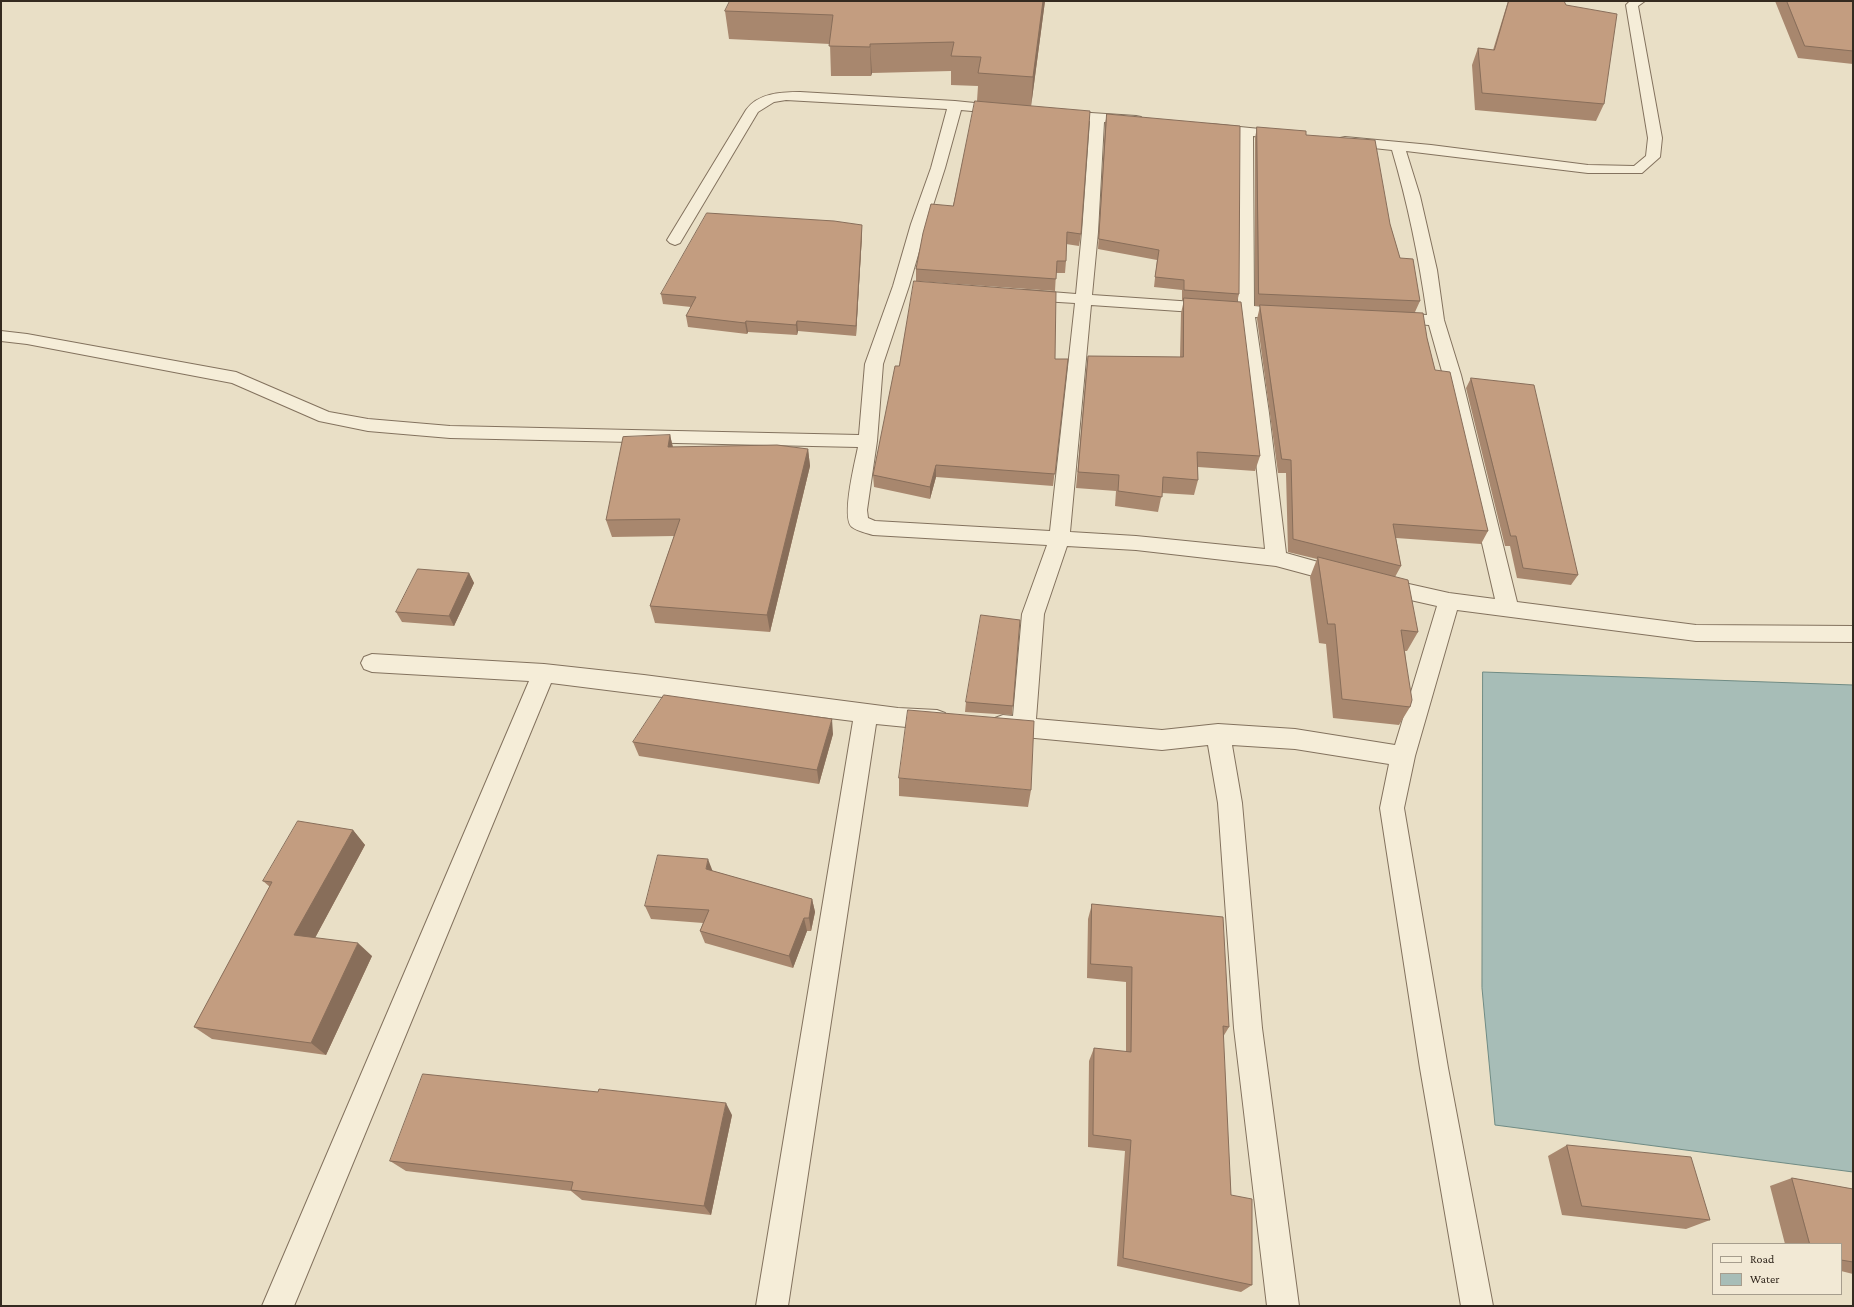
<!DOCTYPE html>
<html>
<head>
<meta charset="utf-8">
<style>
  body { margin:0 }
  #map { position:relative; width:1854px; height:1307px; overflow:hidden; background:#e9dfc6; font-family:"Crimson Pro",serif }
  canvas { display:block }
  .frame { position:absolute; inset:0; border:2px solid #342a20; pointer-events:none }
  .legend { position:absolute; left:1712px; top:1243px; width:130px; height:52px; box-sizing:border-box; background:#f2e9d5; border:1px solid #a69d8d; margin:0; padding:5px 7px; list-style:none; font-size:12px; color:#342a20 }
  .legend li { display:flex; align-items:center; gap:8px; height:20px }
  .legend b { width:20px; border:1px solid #a69d8d }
</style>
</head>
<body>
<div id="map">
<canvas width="1854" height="1307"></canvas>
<div class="frame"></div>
<ul class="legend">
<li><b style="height:5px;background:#f5edd8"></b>Road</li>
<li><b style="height:11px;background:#a7bdb7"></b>Water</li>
</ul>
</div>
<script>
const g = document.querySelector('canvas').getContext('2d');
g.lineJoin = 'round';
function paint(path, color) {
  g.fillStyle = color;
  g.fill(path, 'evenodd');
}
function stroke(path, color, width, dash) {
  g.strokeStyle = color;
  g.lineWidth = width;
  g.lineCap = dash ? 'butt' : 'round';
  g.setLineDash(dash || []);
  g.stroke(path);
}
const water = new Path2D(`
  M 1483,672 L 1853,685 L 1853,1172 L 1495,1125 L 1482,988 Z`);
const minor = new Path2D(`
  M 1630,1 L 1645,1 L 1638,6 L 1662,138 L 1660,157 L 1642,173 L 1588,173 L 1406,151 L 1420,196 L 1437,270 L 1444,320 L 1461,375 L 1517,602 L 1696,625 L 1853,626 L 1853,642 L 1696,641 L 1457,610 L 1415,756 L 1404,808 L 1448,1068 L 1493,1306 L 1461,1306 L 1420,1068 L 1380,808 L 1389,764 L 1295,749 L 1232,745 L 1242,803 L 1262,1028 L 1299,1306 L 1267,1306 L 1234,1028 L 1218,803 L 1208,745 L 1162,750 L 1003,735 L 995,732 L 991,725 L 995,718 L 1003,715 L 1013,716 L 1022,614 L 1047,545 L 873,535 C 867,533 857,531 852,527 C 841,518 855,462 858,447 L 450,438 L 368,431 L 319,421 L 232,383 L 27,344 L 1,341 L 1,331 L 27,334 L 236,372 L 329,412 L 368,419 L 450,426 L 859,435 L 865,364 L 893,286 L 911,224 L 931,168 L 947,109 L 786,100 L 774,102 L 758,112 L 680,243 L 675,245 L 670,243 L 667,240 L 746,110 C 758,93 781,92 800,92 L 955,101 L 1004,106 L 1009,107 L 1011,110 L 1009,113 L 1004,114 L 961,110 L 945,168 L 927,224 L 909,286 L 883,364 L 877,441 L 867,510 L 868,518 L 875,521 L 1050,531 L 1075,303 L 1026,300 L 1020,298 L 1018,295 L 1020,292 L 1026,290 L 1076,294 L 1082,232 L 1090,121 L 1056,118 L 1054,115 L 1056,112 L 1061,111 L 1136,116 L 1141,117 L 1143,120 L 1141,123 L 1136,124 L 1104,122 L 1098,232 L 1092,295 L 1238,305 L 1239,135 L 1205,131 L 1203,128 L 1205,125 L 1210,124 L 1290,132 L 1292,135 L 1290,138 L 1285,139 L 1253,136 L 1254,306 L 1295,310 L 1297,314 L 1295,318 L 1289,319 L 1255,317 L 1269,413 L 1286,553 L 1350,571 L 1353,576 L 1350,581 L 1343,584 L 1276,566 L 1136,550 L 1067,546 L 1044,614 L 1036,719 L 1162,730 L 1218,724 L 1295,729 L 1395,745 L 1437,606 L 1375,592 L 1372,586 L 1375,580 L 1382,578 L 1449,593 L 1495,599 L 1443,375 L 1429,325 L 1387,322 L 1385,318 L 1387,314 L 1393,313 L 1427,315 C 1419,258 1408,204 1392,150 L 1345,145 L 1340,144 L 1338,141 L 1340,138 L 1345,137 L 1431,145 L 1588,165 L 1634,166 L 1646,156 L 1648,138 L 1626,5 ZM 1091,305 L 1238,315 L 1251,413 L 1265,549 L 1136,536 L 1070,532 Z
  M 372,654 L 544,664 L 644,675 L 898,708 L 937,710 L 945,713 L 949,720 L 945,727 L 937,730 L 876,724 L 788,1306 L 756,1306 L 853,721 L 551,683 L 294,1306 L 262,1306 L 529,681 L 372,672 L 364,669 L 361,663 L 364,657 Z`);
const wall = new Path2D(`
  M 1045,1 L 1031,106 L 1081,234 L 1079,246 L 1066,244 L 1066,261 L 1065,273 L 1056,273 L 1055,291 L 916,281 L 916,269 L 953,206 L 977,101 L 978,86 L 951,85 L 951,71 L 872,73 L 871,76 L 831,76 L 830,44 L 729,39 L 725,11 Z
  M 1508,1 L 1564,1 L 1604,104 L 1596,121 L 1475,110 L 1472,65 L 1478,48 L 1493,50 Z
  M 1775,1 L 1853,1 L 1853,64 L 1798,58 Z
  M 1107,114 L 1239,294 L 1237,302 L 1260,456 L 1255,471 L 1198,467 L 1198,480 L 1194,495 L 1162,493 L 1158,512 L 1115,506 L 1116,491 L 1076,488 L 1086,372 L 1088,356 L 1180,357 L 1181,313 L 1184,300 L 1182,300 L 1182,290 L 1154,287 L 1157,260 L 1098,249 L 1105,124 Z
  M 1257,127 L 1306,135 L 1390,224 L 1400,258 L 1420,301 L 1415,312 L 1427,338 L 1435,370 L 1488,531 L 1481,544 L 1396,538 L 1401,566 L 1395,577 L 1418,632 L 1407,651 L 1405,651 L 1410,707 L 1399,725 L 1333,718 L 1326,644 L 1319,643 L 1310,577 L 1317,559 L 1288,552 L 1286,473 L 1278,473 L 1257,319 L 1260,306 L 1255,306 L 1255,138 Z
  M 862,235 L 856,336 L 798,331 L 797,335 L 748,332 L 747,334 L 688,327 L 686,316 L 691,307 L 663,304 L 661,294 Z
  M 1055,359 L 1068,359 L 1053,486 L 936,477 L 930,499 L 874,487 L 873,475 L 899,366 Z
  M 1471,378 L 1578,575 L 1571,585 L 1517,578 L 1510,546 L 1505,546 L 1466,388 Z
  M 670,435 L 673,447 L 808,449 L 810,466 L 770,632 L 655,623 L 650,606 L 674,536 L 612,537 L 606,520 Z
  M 469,573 L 474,583 L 454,626 L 402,622 L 396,612 Z
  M 1020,620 L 1012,715 L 965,712 L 966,702 Z
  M 833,734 L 819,784 L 639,756 L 633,742 Z
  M 899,778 L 1031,790 L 1028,807 L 899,796 Z
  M 353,830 L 365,845 L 315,938 L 372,956 L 326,1055 L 212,1039 L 194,1027 L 270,887 L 263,881 Z
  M 713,871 L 812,899 L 815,912 L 811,931 L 807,931 L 793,968 L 705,943 L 700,931 L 703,923 L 651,919 L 645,906 Z
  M 1092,904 L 1229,1027 L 1223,1037 L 1231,1195 L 1252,1285 L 1241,1292 L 1117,1266 L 1125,1151 L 1088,1147 L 1089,1061 L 1094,1048 L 1126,1052 L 1126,982 L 1087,978 L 1088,919 Z
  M 732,1115 L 711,1215 L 582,1200 L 571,1191 L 406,1171 L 390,1161 Z
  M 1567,1145 L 1710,1220 L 1686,1229 L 1562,1215 L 1548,1156 Z
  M 1792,1178 L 1853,1189 L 1853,1274 L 1841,1271 L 1841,1244 L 1785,1244 L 1770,1186 Z`);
const shadedWall = new Path2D(`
  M 1043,1 L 1045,1 L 1031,107 L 1033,77 Z
  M 870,44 L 872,73 L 871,76 L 870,47 Z
  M 862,225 L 862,235 L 856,336 L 856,326 Z
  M 746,321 L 748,332 L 747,334 L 745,323 Z
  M 797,321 L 798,331 L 797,335 L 796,325 Z
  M 670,435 L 674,453 L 668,447 Z
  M 808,449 L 810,466 L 770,632 L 767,615 Z
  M 936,465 L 936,477 L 930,499 L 930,487 Z
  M 469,573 L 474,583 L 454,626 L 449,616 Z
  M 832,719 L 833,734 L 819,784 L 817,770 Z
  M 353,830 L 365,845 L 309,949 L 294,935 Z
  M 708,859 L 713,872 L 706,869 Z
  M 812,899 L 815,912 L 811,931 L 809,918 Z
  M 804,918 L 807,931 L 793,968 L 789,956 Z
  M 358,943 L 372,956 L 326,1055 L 311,1043 Z
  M 726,1103 L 732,1115 L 711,1215 L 704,1206 Z`);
const building = new Path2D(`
  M 730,1 L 1043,1 L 1033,77 L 978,73 L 981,57 L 951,56 L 954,42 L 870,44 L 870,47 L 829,46 L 833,15 L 725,11 Z
  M 1509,1 L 1564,1 L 1566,5 L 1617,14 L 1604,104 L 1482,93 L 1478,48 L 1494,50 Z
  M 1787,1 L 1853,1 L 1853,51 L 1805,46 Z
  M 975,101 L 1090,111 L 1081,234 L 1067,232 L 1066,261 L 1057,261 L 1056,279 L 916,269 L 923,233 L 931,204 L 953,206 Z
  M 1107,114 L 1240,126 L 1239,294 L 1184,290 L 1184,280 L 1155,277 L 1159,250 L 1099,239 Z
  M 1257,127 L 1306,131 L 1306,135 L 1375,140 L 1390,224 L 1400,258 L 1413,259 L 1420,301 L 1259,294 Z
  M 707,213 L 834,221 L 862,225 L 856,326 L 797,321 L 796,325 L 746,321 L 745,323 L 686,316 L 696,297 L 661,294 Z
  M 914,281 L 1056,292 L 1055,359 L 1068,359 L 1055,474 L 936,465 L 930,487 L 873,475 L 895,366 L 899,366 Z
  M 1184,298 L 1241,302 L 1260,456 L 1197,452 L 1198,480 L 1163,477 L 1162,497 L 1118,491 L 1119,475 L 1078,472 L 1088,356 L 1183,357 Z
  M 1260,305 L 1423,313 L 1427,338 L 1435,370 L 1450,372 L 1488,531 L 1393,524 L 1401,566 L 1293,539 L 1291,460 L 1282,459 Z
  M 1471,378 L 1534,385 L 1578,575 L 1523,568 L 1516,536 L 1511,536 Z
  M 670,435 L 668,447 L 777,445 L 808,449 L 767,615 L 650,606 L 680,519 L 606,520 L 623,437 Z
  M 1318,557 L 1408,580 L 1418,632 L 1401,630 L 1412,700 L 1410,707 L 1342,699 L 1335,624 L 1328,624 Z
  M 418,569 L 469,573 L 449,616 L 396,612 Z
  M 981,615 L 1020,620 L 1013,706 L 966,702 Z
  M 664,695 L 832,719 L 817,770 L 633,742 Z
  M 908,710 L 1034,721 L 1031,790 L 899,778 Z
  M 298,821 L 353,830 L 294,935 L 358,943 L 311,1043 L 194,1027 L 272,882 L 263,881 Z
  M 658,855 L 708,859 L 706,869 L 812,899 L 809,918 L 804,918 L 789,956 L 700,931 L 709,910 L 645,906 Z
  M 1092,904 L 1223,917 L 1229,1027 L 1223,1026 L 1231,1195 L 1252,1199 L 1252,1285 L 1123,1258 L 1131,1140 L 1093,1135 L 1094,1048 L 1131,1052 L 1132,967 L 1091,964 Z
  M 423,1074 L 598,1092 L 599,1089 L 726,1103 L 704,1206 L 571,1190 L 573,1182 L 390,1161 Z
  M 1567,1145 L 1691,1157 L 1710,1220 L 1582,1206 Z
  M 1792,1178 L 1853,1189 L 1853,1262 L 1841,1260 L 1841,1244 L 1810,1244 Z`);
paint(water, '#a7bdb7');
stroke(water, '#6f8b84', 1);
stroke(minor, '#83725e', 2);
paint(minor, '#f5edd8');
paint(wall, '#a8876e');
paint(shadedWall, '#886e5a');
paint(building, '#c39d80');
stroke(building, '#886e5a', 1);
</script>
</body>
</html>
